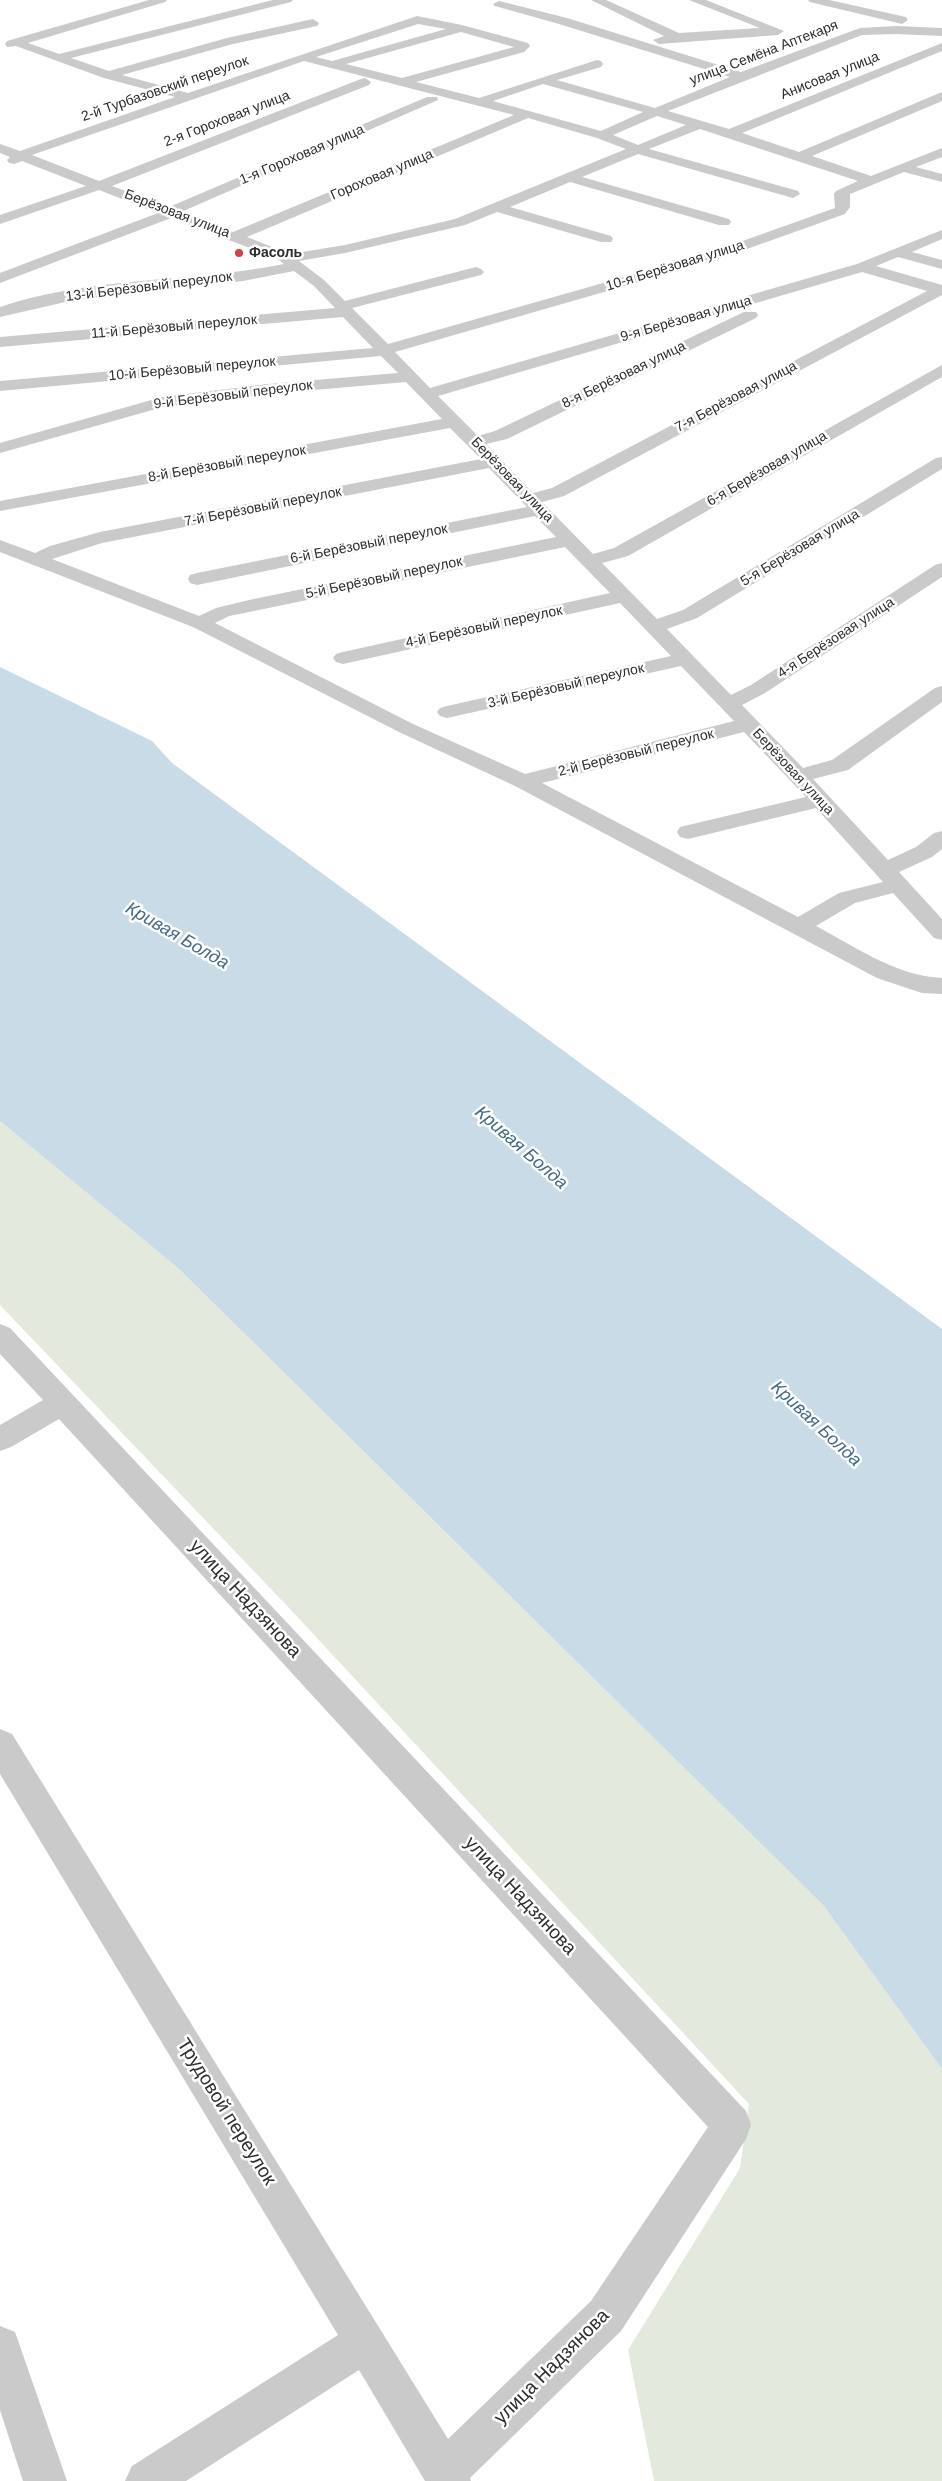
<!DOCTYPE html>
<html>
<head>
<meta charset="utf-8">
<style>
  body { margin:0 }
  canvas { display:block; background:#fff }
</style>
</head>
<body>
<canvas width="942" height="2481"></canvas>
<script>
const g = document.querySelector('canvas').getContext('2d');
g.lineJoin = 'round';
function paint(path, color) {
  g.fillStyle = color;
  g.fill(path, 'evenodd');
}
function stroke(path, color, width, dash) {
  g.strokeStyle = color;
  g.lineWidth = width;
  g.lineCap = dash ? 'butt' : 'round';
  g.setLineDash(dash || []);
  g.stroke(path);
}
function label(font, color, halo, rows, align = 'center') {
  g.font = font + ' Arial,sans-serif';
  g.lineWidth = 5;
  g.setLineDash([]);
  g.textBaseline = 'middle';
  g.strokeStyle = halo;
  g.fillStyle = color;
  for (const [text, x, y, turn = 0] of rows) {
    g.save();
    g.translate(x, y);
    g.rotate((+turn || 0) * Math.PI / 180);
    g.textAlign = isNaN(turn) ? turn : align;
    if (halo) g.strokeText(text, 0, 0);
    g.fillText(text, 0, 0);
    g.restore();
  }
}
const green = new Path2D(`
  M 0,1121 L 179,1269 L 823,1905 L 942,2069 L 942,2481 L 654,2481 L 628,2350 L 740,2168 L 749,2104 L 291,1610 L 0,1305 Z`);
const water = new Path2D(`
  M 0,667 L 152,741 L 172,763 L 942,1329 L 942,2069 L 823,1905 L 179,1269 L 0,1121 Z`);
const minor = new Path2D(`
  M 149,0 L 167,0 L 165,2 L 28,43 L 59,54 L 273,0 L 293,0 L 291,2 L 71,58 L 109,71 L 227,38 L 313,19 L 319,23 L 317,26 L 233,44 L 122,75 L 188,93 L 417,16 L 462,25 L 528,43 L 530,46 L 524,52 L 416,82 L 479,98 L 597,60 L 601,61 L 603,64 L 601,67 L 557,80 L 655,108 L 730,77 L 559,24 L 495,6 L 493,4 L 499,1 L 567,18 L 741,72 L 860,28 L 897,26 L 942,28 L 942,36 L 897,34 L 862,35 L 668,111 L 729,129 L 942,43 L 942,51 L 742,133 L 799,152 L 942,92 L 942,101 L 812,156 L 871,176 L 942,148 L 942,157 L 916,167 L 942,174 L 942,182 L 904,172 L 850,194 L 850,207 L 845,214 L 719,259 L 395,352 L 430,388 L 857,264 L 942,230 L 942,239 L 912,252 L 942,260 L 942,269 L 898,257 L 876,266 L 942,285 L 942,295 L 564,496 L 542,502 L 593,554 L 614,548 L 942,365 L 942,377 L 628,556 L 602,563 L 657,619 L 683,610 L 936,458 L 942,457 L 942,469 L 697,618 L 667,629 L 731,695 L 751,685 L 935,565 L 942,563 L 942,577 L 765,693 L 742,705 L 803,768 L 832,760 L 935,688 L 942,686 L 942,702 L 848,770 L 813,779 L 888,860 L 916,847 L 934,833 L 942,831 L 942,849 L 932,857 L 899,872 L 942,919 L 942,940 L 934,938 L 893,893 L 855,903 L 816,926 C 856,947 896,976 942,978 L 942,994 L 922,993 L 877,978 L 515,786 L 399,732 L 193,627 L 0,552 L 0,540 L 35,553 L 50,546 L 100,532 L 481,459 L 450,428 L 0,511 L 0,501 L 442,419 L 406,382 L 268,394 L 163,407 L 0,453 L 0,443 L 162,397 L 268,384 L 398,373 L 381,356 L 0,391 L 0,381 L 373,348 L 343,317 L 0,347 L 0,337 L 335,308 L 314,286 L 294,271 L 243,281 L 74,300 L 0,317 L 0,307 C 91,276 191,283 284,264 L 276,258 L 171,218 L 0,283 L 0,273 L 158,213 L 99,190 L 0,224 L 0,215 L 86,186 L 22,161 L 14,164 L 9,163 L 7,160 L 10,157 L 0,153 L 0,144 L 20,151 L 175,97 L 104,78 L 16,46 L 7,47 L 5,44 L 7,41 ZM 418,24 L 446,29 L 332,61 L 316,57 ZM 461,32 L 514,47 L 402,78 L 346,64 ZM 304,61 L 514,115 L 233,232 L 181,212 L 438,100 L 437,97 L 427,97 L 169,207 L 112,186 L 369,85 L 371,82 L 365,78 L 361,79 L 99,181 L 32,155 ZM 543,84 L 643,112 L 601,131 L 493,101 ZM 657,116 L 686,125 L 638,145 L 613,135 ZM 528,118 L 597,138 L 626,149 L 455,219 L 345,245 L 290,254 L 247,237 ZM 700,129 L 858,181 L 836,191 L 834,194 L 835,208 L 709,253 L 388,344 L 352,308 L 481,275 L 484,272 L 481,269 L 476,267 L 345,301 L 324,280 L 299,261 L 345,253 L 465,225 L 497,212 L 601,242 L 611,242 L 613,239 L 611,236 L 510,207 L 570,182 L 719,225 L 729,225 L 731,222 L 729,219 L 582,177 L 638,154 L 793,198 L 800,194 L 798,191 L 649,149 ZM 862,272 L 927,291 L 552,488 L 533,493 L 486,444 L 507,439 L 756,318 L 758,315 L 756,312 L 744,312 L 495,431 L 478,436 L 438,396 ZM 489,468 L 527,507 L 197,573 L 190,575 L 188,579 L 190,583 L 197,585 L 535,516 L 556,537 L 249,600 L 216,608 L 199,616 L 52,559 L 102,543 ZM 565,547 L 610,593 L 343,652 L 336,654 L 333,658 L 336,662 L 343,664 L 620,603 L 671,656 L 447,706 L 440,708 L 437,712 L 440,716 L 447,718 L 681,666 L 734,721 L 525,774 L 413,724 L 215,623 L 229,616 L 249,612 ZM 744,732 L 806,797 L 680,827 L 677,832 L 680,837 L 688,839 L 816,808 L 883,882 L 839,893 L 798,917 L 542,783 Z
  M 591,0 L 606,0 L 679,33 L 760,28 L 689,0 L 706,0 L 784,31 L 778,35 L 659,44 L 653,40 L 664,36 Z
  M 808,0 L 829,0 L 906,17 L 908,20 L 902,24 L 810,2 Z
  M 0,1324 L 10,1328 L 746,2111 L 751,2125 L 746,2139 L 621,2331 L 470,2478 L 471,2481 L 425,2481 L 359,2370 L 186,2481 L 125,2481 L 132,2466 L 338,2335 L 0,1774 L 0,1729 L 12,1734 L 448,2439 L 591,2301 L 708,2127 L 59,1419 L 11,1447 L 0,1451 L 0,1425 L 43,1400 L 0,1354 Z
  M 0,2326 L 15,2332 L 67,2481 L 23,2481 L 0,2410 Z`);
const markers = [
  [239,253,5,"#d44045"]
];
const farStreetnames = [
  ["улица Семёна Аптекаря",764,53,-21],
  ["Анисовая улица",830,76,-22],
  ["2-й Турбазовский переулок",165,89,-19],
  ["2-я Гороховая улица",227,119,-21],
  ["1-я Гороховая улица",302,155,-23],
  ["Гороховая улица",382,175,-23],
  ["Берёзовая улица",177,214,21],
  ["10-я Берёзовая улица",675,266,-17],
  ["13-й Берёзовый переулок",149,287,-7],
  ["9-я Берёзовая улица",686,319,-16],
  ["11-й Берёзовый переулок",174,327,-5],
  ["10-й Берёзовый переулок",192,369,-5],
  ["8-я Берёзовая улица",624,375,-26],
  ["9-й Берёзовый переулок",233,395,-7],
  ["7-я Берёзовая улица",736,397,-28],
  ["8-й Берёзовый переулок",227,464,-10],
  ["6-я Берёзовая улица",767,469,-30],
  ["Берёзовая улица",512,480,46],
  ["7-й Берёзовый переулок",263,507,-11],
  ["6-й Берёзовый переулок",369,544,-11],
  ["5-я Берёзовая улица",800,548,-31],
  ["5-й Берёзовый переулок",384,578,-12],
  ["4-й Берёзовый переулок",484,627,-12],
  ["4-я Берёзовая улица",836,638,-33],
  ["3-й Берёзовый переулок",566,686,-13],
  ["2-й Берёзовый переулок",636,753,-14],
  ["Берёзовая улица",793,772,47]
];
const farPoinames = [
  ["Фасоль",249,253]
];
const waterNames = [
  ["Кривая Болда",177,936,30],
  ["Кривая Болда",521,1148,41],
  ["Кривая Болда",816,1424,43]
];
const nearStreetnames = [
  ["улица Надзянова",245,1599,47],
  ["улица Надзянова",520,1896,47],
  ["Трудовой переулок",226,2112,58],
  ["улица Надзянова",552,2367,-45]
];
paint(green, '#e3e9dc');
paint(water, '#cadbe8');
paint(minor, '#cacaca');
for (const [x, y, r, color] of markers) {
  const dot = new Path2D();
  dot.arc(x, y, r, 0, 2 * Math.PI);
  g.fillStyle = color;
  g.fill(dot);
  stroke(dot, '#fff', 2);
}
label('14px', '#2d2d2d', '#fff', farStreetnames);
label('bold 14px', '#2d2d2d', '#fff', farPoinames, 'left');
label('italic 18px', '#436a87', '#fff', waterNames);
label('19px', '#2d2d2d', '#fff', nearStreetnames);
</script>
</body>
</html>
